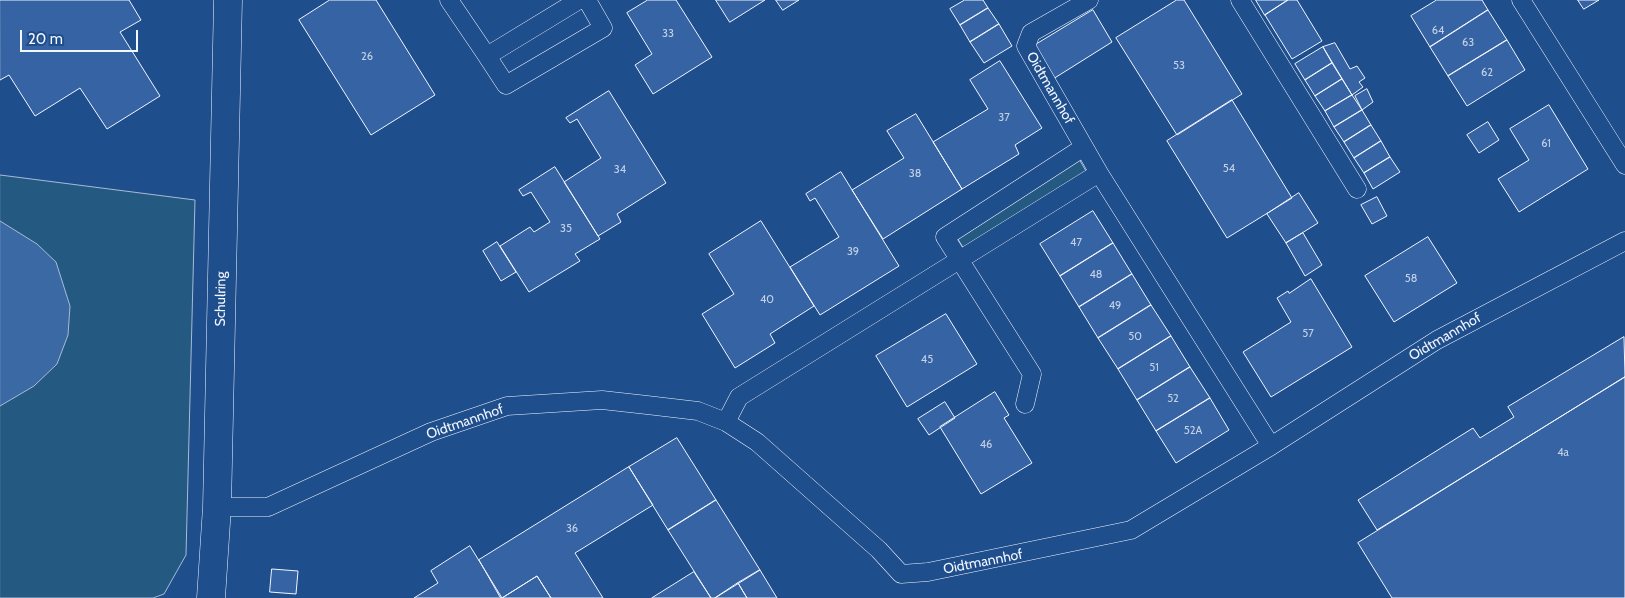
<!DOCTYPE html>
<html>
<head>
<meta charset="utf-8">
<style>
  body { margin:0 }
  #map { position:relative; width:1625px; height:598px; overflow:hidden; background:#1f4e8c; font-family:Cabin,sans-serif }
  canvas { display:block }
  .scale { position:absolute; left:20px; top:30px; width:118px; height:22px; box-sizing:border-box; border:2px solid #f2f6ff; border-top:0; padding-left:6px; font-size:15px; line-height:18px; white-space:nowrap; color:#f2f6ff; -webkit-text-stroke:4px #1f4e8c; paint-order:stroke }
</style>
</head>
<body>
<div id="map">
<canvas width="1625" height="598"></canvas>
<div class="scale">20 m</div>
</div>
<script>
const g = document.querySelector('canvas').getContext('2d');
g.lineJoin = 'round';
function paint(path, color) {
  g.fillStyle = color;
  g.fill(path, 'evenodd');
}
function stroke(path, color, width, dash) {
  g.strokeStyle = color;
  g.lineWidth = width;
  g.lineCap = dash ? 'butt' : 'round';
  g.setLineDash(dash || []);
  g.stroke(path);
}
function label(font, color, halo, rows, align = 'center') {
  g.font = font + ' Cabin,sans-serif';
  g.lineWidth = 4;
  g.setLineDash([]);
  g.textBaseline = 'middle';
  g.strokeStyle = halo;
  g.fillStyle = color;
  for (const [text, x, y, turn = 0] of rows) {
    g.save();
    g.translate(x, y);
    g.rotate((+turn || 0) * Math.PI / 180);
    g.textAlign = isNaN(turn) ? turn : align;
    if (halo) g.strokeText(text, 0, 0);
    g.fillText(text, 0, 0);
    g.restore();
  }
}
const green = new Path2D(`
  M 1079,159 L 1086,171 L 964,249 L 956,236 Z
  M 0,175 L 195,200 L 186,555 L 164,594 L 153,598 L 0,598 Z`);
const water = new Path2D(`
  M 0,221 L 37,244 L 56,262 L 70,306 L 68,335 L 57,364 L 34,386 L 0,406 Z`);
const building = new Path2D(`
  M 0,0 L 129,0 L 141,20 L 120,32 L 160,96 L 107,129 L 80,88 L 35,116 L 9,75 L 0,80 Z
  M 330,0 L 376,0 L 435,95 L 371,135 L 299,20 Z
  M 648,0 L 676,0 L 712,57 L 653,94 L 635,65 L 652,54 L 627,13 Z
  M 716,0 L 765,0 L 730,22 Z
  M 776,0 L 799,0 L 783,10 Z
  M 965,0 L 983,0 L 988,8 L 960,25 L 950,9 Z
  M 1177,0 L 1184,0 L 1242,94 L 1177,135 L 1116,38 Z
  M 1256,0 L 1288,0 L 1265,15 Z
  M 1288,0 L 1297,0 L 1322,41 L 1292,59 L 1265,15 Z
  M 1437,0 L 1482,0 L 1488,10 L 1430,47 L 1411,16 Z
  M 1578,0 L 1599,0 L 1584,9 Z
  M 988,8 L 999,24 L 970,42 L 960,25 Z
  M 1093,10 L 1112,42 L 1053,79 L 1032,47 Z
  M 1488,10 L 1507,40 L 1448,76 L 1430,47 Z
  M 999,24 L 1012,46 L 984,63 L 970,42 Z
  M 1507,40 L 1525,70 L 1467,106 L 1448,76 Z
  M 1335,43 L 1350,69 L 1357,66 L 1365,78 L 1359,82 L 1363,87 L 1352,95 L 1323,47 Z
  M 1323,47 L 1332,63 L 1305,80 L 1295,64 Z
  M 1000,61 L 1042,128 L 1015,145 L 1019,154 L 962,189 L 933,142 L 988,109 L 970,80 Z
  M 1332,63 L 1342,79 L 1315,96 L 1305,80 Z
  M 1342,79 L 1352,95 L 1325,111 L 1315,96 Z
  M 1367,89 L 1373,102 L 1362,110 L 1355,96 Z
  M 609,91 L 666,183 L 617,214 L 621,222 L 598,236 L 564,182 L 601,158 L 577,119 L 570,123 L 566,118 Z
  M 1352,95 L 1362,110 L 1334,127 L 1325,111 Z
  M 1232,100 L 1292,198 L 1227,238 L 1167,141 Z
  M 1549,105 L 1588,169 L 1519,212 L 1498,179 L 1529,160 L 1510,129 Z
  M 1362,110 L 1371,125 L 1344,142 L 1334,127 Z
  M 916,114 L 962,189 L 883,239 L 852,190 L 904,158 L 887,131 Z
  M 1488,122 L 1499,140 L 1479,153 L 1467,135 Z
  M 1371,125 L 1381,141 L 1354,158 L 1344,142 Z
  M 1381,141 L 1390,157 L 1364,173 L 1354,158 Z
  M 1390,157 L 1400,172 L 1373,189 L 1364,173 Z
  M 555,167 L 600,239 L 575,254 L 580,261 L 529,292 L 500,246 L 530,227 L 534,232 L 550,222 L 531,192 L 523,196 L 519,190 Z
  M 841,172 L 899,266 L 820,315 L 790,267 L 839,237 L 815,198 L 810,201 L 806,194 Z
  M 1299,193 L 1318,223 L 1286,243 L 1267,214 Z
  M 1377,197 L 1387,216 L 1372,224 L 1361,205 Z
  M 1093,211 L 1113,243 L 1060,276 L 1040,244 Z
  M 761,221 L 814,306 L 770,334 L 775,343 L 735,368 L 702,314 L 734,294 L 709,254 Z
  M 1303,233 L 1322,265 L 1305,276 L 1286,243 Z
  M 1428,237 L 1457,283 L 1394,322 L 1365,276 Z
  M 497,242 L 516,272 L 501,281 L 483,251 Z
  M 1113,243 L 1132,274 L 1079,307 L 1060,276 Z
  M 1132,274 L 1151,305 L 1098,338 L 1079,307 Z
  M 1311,279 L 1352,347 L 1271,397 L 1243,352 L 1291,322 L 1277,298 L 1288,291 L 1289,293 Z
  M 1151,305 L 1171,336 L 1118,369 L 1098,338 Z
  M 946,314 L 977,364 L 907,407 L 876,356 Z
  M 1171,336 L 1190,367 L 1137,400 L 1118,369 Z
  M 1624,337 L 1625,377 L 1377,530 L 1358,500 L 1473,428 L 1480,438 L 1514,417 L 1508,407 Z
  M 1190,367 L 1210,398 L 1156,431 L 1137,400 Z
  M 1625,377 L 1625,598 L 1392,598 L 1358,543 Z
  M 995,392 L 1009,415 L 1004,418 L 1032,463 L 981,494 L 940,427 Z
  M 1210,398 L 1229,430 L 1176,463 L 1156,431 Z
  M 945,402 L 955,418 L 929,435 L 918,419 Z
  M 677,438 L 716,500 L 668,530 L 629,467 Z
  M 629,467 L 653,505 L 575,553 L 603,598 L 551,598 L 537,576 L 502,598 L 500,597 L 479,560 Z
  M 716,500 L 760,570 L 715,598 L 711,598 L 668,530 Z
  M 470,546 L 502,598 L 537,576 L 551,598 L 414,598 L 438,583 L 431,571 Z
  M 272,569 L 298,571 L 296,594 L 270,592 Z
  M 760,570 L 777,598 L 747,598 L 738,583 Z
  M 694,572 L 711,598 L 652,598 Z
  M 738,583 L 747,598 L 715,598 Z`);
const service = new Path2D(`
  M 449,0 L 487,56 L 579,0
  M 1240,0 L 1357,189
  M 1521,0 L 1625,165
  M 487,56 L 506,85 L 603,28 L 587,0
  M 1099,173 L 1271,446
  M 1025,404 L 1032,374 L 945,237 L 1084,147
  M 726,422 L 739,397 L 1099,173 L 1026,46 L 1031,33 L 1089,0
  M 217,507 L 268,507 L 431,432 L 507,406 L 602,400 L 647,405 L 698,411 L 726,422 L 757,442 L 879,550 L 901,574 L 928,572 L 1131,530 L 1271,446 L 1437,340 L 1625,241`);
const minor = new Path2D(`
  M 211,598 L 217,507 L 228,0`);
const numberNames = [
  ["64",1438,31],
  ["33",668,34],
  ["63",1468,43],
  ["26",367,57],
  ["53",1179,66],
  ["62",1487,73],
  ["37",1004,118],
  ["61",1546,144],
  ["54",1229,169],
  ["34",620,170],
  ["38",915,174],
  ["35",566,229],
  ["47",1076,243],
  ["39",853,252],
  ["48",1096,275],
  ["58",1411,279],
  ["40",767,300],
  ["49",1115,306],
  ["57",1308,334],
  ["50",1135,337],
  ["45",927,360],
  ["51",1154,368],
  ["52",1173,399],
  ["52A",1193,431],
  ["46",986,445],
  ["4a",1563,453],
  ["36",572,529]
];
const streetNames = [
  ["Oidtmannhof",1050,88,60],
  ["Schulring",221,299,-89],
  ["Oidtmannhof",1445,337,-30],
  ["Oidtmannhof",465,422,-19],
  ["Oidtmannhof",983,562,-11]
];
paint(green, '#245a82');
stroke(green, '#a8bbd7', 1);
paint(water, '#3b69a3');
stroke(water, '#a8bbd7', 1);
paint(building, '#3563a3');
stroke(building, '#f2f6ff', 1);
stroke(service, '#f2f6ff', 19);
stroke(minor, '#f2f6ff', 29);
stroke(service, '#1f4e8c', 18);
stroke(minor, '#1f4e8c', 28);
label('11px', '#c3d1e8', null, numberNames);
label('14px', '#f2f6ff', '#1f4e8c', streetNames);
</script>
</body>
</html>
